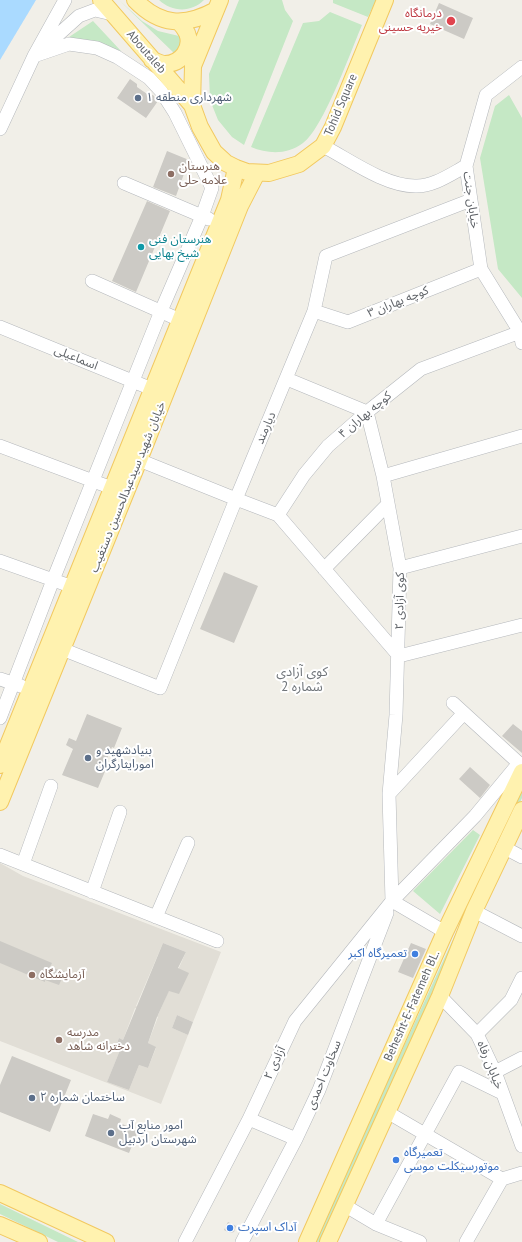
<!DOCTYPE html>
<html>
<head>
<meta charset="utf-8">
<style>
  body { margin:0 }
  canvas { display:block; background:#f1efe8 }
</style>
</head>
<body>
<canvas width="522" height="1242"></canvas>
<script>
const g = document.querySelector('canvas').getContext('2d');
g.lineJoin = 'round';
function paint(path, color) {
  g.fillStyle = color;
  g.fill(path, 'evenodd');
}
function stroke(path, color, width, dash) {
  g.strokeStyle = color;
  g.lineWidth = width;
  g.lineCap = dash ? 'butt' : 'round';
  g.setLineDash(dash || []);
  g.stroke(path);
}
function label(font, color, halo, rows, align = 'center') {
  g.font = font + ' "PT Sans","Noto Sans Arabic",sans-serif';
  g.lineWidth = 4;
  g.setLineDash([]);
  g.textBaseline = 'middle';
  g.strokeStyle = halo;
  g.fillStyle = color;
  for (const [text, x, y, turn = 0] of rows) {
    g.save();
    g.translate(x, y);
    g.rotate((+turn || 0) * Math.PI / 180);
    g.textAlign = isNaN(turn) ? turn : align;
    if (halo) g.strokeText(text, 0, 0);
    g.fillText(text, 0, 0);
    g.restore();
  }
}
const education = new Path2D(`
  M 0,863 L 23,876 L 221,952 L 193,1022 L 177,1015 L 172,1028 L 188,1035 L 161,1104 L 0,1041 ZM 163,943 L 186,952 L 158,1015 L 136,1006 ZM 135,1008 L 158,1017 L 148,1043 L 156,1048 L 148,1068 L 139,1065 L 129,1090 L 107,1082 L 120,1050 L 115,1047 L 119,1038 L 123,1040 Z`);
const green = new Path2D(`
  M 119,0 L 142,21 L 158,31 L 179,36 L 183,41 L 179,51 L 174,53 Z
  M 159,0 L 204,0 C 191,13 172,12 159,0 Z
  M 239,0 L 282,0 L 285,10 L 293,21 L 244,145 L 232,137 L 218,120 L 210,100 L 209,74 Z
  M 333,0 L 376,0 L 368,17 L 333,3 Z
  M 330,12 L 362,25 C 351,51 323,129 303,143 C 287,155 268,154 251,147 L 303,23 L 319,21 Z
  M 93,21 L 121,51 L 95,42 L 66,39 Z
  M 509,95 L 522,118 L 522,298 L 498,269 L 480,158 L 495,106 Z
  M 522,789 L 522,798 L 320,1242 L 314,1242 Z
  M 473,830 L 480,835 L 440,914 L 413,891 Z
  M 0,1204 L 78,1242 L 58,1242 L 0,1214 Z`);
const water = new Path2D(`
  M 0,0 L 36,0 L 0,60 Z`);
const building = new Path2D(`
  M 439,3 L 473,18 L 464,39 L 430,24 Z
  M 130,79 L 137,84 L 137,87 L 150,96 L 153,95 L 158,101 L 146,118 L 117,98 Z
  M 167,151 L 189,160 L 176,196 L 153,187 Z
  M 147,201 L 170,211 L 136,292 L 112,281 Z
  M 224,572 L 258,586 L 234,643 L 200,629 Z
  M 87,714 L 122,728 L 114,748 L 112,747 L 103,768 L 106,769 L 98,788 L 62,775 L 73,749 L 66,745 L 69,738 L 76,741 Z
  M 513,724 L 522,731 L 522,753 L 502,736 Z
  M 470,767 L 490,785 L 480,798 L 459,779 Z
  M 0,941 L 52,963 L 50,967 L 65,972 L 59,985 L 45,980 L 45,982 L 0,963 Z
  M 163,943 L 186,952 L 178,968 L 189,973 L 179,994 L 169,991 L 157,1017 L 148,1043 L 156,1047 L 148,1068 L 139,1065 L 129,1090 L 107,1082 L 120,1050 L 115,1048 L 119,1038 L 123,1040 Z
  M 411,943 L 426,949 L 413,978 L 398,972 Z
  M 177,1015 L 193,1022 L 188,1035 L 172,1028 Z
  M 12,1056 L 71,1080 L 50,1132 L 0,1112 L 0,1085 Z
  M 93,1114 L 108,1119 L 110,1114 L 121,1119 L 120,1123 L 138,1131 L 129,1153 L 85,1136 Z
  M 228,1222 L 236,1226 L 234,1232 L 230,1233 L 224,1230 Z`);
const minor = new Path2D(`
  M 40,51 L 79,16 L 95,10 L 112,14
  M 522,67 L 486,95 L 466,166 L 481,269 L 520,332 L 522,343
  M 0,129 L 34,56 L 65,0
  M 323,146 C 350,160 385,186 415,186 C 433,187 451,174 466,166
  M 124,183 L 209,219
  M 92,281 L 180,320
  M 314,311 L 348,322 L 481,269
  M 0,327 L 152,389
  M 287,379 L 367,412 L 383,476 L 400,568 L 396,715 L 389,794 L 392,901 L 445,932
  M 0,446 L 112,488
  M 139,460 L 236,499 L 314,311 L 326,256 L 471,200
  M 383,476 L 522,436
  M 278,515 L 399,656 L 522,625
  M 0,561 L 73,587
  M 400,568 L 522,536
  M 324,569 L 388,504
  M 62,649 L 160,688 L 236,499 L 278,515 L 304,475 L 328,446 L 367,412 L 421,369 L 520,332
  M 0,679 L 21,686
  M 453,703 L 522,766
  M 0,718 L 53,580 L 161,311 L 202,216 L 212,188 L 175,113 L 161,91 L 149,78 L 117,57 L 97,48 L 69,44 L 34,56
  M 389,794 L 464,713
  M 503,847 L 522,857
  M 0,855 L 217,941
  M 23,864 L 51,786
  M 92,892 L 120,812
  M 474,911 L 522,936
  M 156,917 L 188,843
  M 440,996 L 477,1034 L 495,1072 L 522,1146
  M 477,1034 L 511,1000 L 522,978
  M 495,1072 L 522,1058
  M 387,1112 L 502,1179
  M 249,1119 L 296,1139
  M 344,1205 L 376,1224 L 420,1242
  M 376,1224 L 459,1072 L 502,1093
  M 185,1242 L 249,1119 L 295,1021 L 392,901 L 475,816 L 519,763
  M 242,1242 L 296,1139 L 319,1090 L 387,913
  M 466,1242 L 502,1179 L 522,1173`);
const major = new Path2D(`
  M 101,0 L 192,105
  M 135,0 C 160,26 185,27 216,10
  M 220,0 L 193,66 L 192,105 L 200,127 L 214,152 L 226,163 L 236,168 L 247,172 L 269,173 L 299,164 L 323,146 L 333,127 L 385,0
  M 152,60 C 156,61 161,64 165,64 C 181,64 193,48 187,33 C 185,29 182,25 179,22
  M 0,765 L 229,200 L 236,168
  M 0,802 L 139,460 L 240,206 L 257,173
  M 0,1193 L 106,1242
  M 0,1225 L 39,1242
  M 307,1242 L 445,932 L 522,772
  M 328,1242 L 440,996 L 474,911 L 522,810`);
const markers = [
  [451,21,5,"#e0444e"],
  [138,98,4,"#5c6f8a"],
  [171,174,4,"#8d6e63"],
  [141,247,4,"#0f9aa8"],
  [88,758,4,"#5c6f8a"],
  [415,954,4,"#3f7fe0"],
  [32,975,4,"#8d6e63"],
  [59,1040,4,"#8d6e63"],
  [32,1098,4,"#5c6f8a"],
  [111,1133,4,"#5c6f8a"],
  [396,1160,4,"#3f7fe0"],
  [230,1228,4,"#3f7fe0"]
];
const healthNames = [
  ["درمانگاه",442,14],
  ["خیریه حسینی",442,28]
];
const streetNames = [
  ["Aboutaleb",146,52,49],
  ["Tohid Square",341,105,-67],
  ["خیابان جنت",471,200,82],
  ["کوچه بهاران ۳",398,302,-22],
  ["اسماعیلی",76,358,22],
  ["کوچه بهاران ۴",365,415,-40],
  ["دیارمند",266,428,-67],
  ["خیابان شهید سیدعبدالحسین دستغیب",128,487,-68],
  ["کوی آزادی ۲",400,601,-89],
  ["Behesht-E-Fatemeh BL.",412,1006,-66],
  ["آزادی ۲",275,1063,-65],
  ["خیابان رفاه",490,1065,68],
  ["سخاوت احمدی",324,1075,-68]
];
const serviceNames = [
  ["شهرداری منطقه ۱",146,98],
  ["بنیادشهید و",96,751],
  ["امورایثارگران",96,765],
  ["ساختمان شماره ۲",40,1098],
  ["امور منابع آب",119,1126],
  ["شهرستان اردبیل",119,1140]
];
const educationNames = [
  ["هنرستان",179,167],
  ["علامه حلی",179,181],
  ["آزمایشگاه",40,975],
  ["مدرسه",67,1033],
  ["دخترانه شاهد",67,1047]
];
const cultureNames = [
  ["هنرستان فنی",149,240],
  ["شیخ بهایی",149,254]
];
const shopNames = [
  ["تعمیرگاه اکبر",407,954,"right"],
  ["تعمیرگاه",404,1153],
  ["موتورسیکلت موسی",404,1167],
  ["آداک اسپرت",238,1228]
];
const neighbourhoodNames = [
  ["کوی آزادی",302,672],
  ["شماره 2",302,687]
];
paint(education, '#e1ded6');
paint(green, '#c5e8c5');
paint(water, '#aadaff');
paint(building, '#cccac5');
stroke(minor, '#b5b8bc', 14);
stroke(major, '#f2c960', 18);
stroke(minor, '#fff', 13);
stroke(major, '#fff2af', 16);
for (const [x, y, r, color] of markers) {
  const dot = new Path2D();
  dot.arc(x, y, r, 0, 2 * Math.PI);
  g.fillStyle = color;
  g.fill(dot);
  stroke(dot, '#fff', 1.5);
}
label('12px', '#be3a42', '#fff', healthNames, 'right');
label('12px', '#5f6368', '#fff', streetNames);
label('12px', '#4e5e75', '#fff', serviceNames, 'left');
label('12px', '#785e54', '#fff', educationNames, 'left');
label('12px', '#0d838f', '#fff', cultureNames, 'left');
label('12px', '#366cbe', '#fff', shopNames, 'left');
label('13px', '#70757a', '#fff', neighbourhoodNames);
</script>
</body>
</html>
